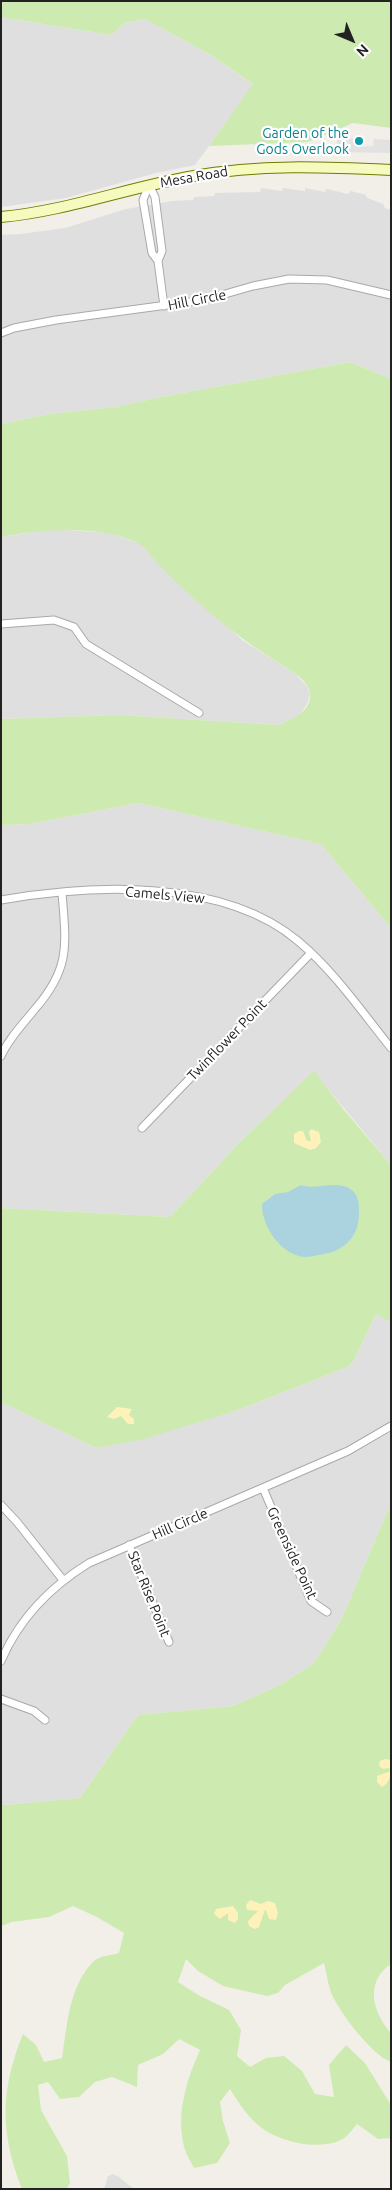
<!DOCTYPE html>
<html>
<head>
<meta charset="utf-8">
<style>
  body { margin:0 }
  #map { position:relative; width:392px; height:2190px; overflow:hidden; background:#f2efe9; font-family:Ubuntu,sans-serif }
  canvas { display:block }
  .frame { position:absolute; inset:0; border:2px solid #222; pointer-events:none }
  .north { position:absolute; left:327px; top:15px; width:50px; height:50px; -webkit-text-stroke:4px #fff; paint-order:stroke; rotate:135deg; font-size:14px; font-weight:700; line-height:20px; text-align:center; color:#222 }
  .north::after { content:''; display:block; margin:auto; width:18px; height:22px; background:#222; clip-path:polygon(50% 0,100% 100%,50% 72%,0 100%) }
</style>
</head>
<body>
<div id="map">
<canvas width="392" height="2190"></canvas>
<div class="frame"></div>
<div class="north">N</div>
</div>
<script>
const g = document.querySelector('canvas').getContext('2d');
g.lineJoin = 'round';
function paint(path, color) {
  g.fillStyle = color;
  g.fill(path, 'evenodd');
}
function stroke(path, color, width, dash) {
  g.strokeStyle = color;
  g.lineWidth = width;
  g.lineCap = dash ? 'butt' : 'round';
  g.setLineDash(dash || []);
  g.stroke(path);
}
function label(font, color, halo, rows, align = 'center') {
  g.font = font + ' Ubuntu,sans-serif';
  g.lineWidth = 4.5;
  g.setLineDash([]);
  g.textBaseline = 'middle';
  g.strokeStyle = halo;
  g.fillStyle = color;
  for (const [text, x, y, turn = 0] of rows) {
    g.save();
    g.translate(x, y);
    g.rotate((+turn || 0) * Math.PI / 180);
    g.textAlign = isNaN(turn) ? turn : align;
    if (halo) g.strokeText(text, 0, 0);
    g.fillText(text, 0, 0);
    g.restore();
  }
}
const residential = new Path2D(`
  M 1,17 L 111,35 L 125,23 L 145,19 L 209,54 L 254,85 L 195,165 L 156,173 L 66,198 L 1,207 Z
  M 261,188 L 282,191 L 283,188 L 305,191 L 305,188 L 325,192 L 327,189 L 348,194 L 351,191 L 366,195 L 367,198 L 383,204 L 385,208 L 391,210 L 391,379 L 350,362 L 161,397 L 116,407 L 49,414 L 1,424 L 1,235 L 21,234 L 65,228 L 126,209 L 172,201 L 193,200 L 194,197 L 214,196 L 215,193 L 260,192 Z
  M 52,529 L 109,533 L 139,543 L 242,640 L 294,673 L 307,686 L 310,694 L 307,704 L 298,717 L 278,725 L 119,715 L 1,719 L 1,537 Z
  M 138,803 L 321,844 L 391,928 L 391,1165 L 314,1072 L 241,1141 L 170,1217 L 1,1208 L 1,825 L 30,824 Z
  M 376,1314 L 391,1323 L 391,1503 L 342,1618 L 314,1663 L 280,1685 L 233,1706 L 138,1715 L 80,1798 L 5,1805 L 1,1803 L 1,1402 L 96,1448 L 235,1411 L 348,1367 L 354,1360 Z
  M 113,2174 L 119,2177 L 134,2189 L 104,2189 L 108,2176 Z`);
const grass = new Path2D(`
  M 1,1 L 391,1 L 391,128 L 353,123 L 308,142 L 209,146 L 253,84 L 209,54 L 145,19 L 125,23 L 111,35 L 1,17 Z
  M 350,362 L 391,379 L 391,928 L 321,844 L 138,803 L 30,824 L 1,825 L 1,719 L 119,715 L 278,725 C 291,720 312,712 310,693 C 308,678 285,668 274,660 C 234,635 197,603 163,569 C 154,561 147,547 136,542 C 94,525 45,529 1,537 L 1,424 L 49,414 L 116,407 L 161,397 Z
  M 314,1071 L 344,1110 L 391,1165 L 391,1323 L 376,1314 L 354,1360 L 348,1367 L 235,1411 L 144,1439 L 96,1448 L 1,1402 L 1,1208 L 170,1217 L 241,1141 Z
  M 391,1503 L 391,1964 C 364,1982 373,2013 391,2033 L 391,2062 C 372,2055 342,2015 333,1997 C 328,1987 327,1974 324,1963 L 285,1985 L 278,1993 L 267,1996 L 223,1986 L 198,1971 L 186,1959 L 178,1982 L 200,1996 L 229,2010 L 241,2030 L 237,2056 L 250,2067 L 266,2058 L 284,2056 L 302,2071 L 315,2094 L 334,2097 L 329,2065 L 346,2045 L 365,2063 L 391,2105 L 391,2138 L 378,2139 L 357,2124 C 353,2129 347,2137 341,2140 C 317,2151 279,2142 259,2126 C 247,2116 238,2102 230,2089 L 220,2102 L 223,2121 L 230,2143 L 217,2163 L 194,2168 C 190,2160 184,2151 183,2142 C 177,2110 187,2079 200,2050 L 179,2039 L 163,2054 L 138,2065 L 137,2087 L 112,2077 L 95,2082 L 79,2097 L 60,2099 L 48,2082 L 38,2085 L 41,2110 L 67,2156 L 70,2183 L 67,2189 L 22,2189 C 0,2134 0,2090 23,2034 L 36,2045 L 44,2062 L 62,2058 C 67,2026 69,1986 93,1962 C 98,1956 112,1955 119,1953 L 124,1933 L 97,1917 L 73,1906 L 49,1917 L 12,1922 L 1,1926 L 1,1803 L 5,1805 L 80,1798 L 138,1715 L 233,1706 L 280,1685 L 314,1663 L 342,1618 Z`);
const sand = new Path2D(`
  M 311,1129 L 319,1132 L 321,1142 L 316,1148 L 310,1150 L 294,1143 L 294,1134 L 299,1131 L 303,1131 L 307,1141 L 311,1141 L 309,1132 Z
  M 117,1407 L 132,1409 L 129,1415 L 134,1419 L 134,1424 L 128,1424 L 121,1416 L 114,1419 L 107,1417 Z
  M 385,1759 L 391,1760 C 391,1770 392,1782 382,1787 L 377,1782 L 377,1776 L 391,1771 L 389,1768 L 383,1769 L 379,1766 L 380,1761 Z
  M 250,1900 L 261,1904 L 268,1901 L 275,1903 L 278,1913 L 276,1920 L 269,1919 L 266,1910 L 265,1910 L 259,1927 L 255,1929 L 249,1926 L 248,1921 L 258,1911 L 247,1910 L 246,1905 Z
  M 233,1906 L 238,1913 L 238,1919 L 235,1923 L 228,1920 L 228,1913 L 220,1919 L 214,1914 L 216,1909 Z`);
const parking = new Path2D(`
  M 337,138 L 360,139 L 360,147 L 373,146 L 374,139 L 391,140 L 391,153 L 337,152 Z`);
const water = new Path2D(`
  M 301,1185 C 317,1191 339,1178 353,1191 C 359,1197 359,1205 359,1213 C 359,1238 343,1252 319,1255 C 314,1256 309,1257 304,1257 C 281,1255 261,1225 262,1204 L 275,1194 L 288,1192 Z`);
const street = new Path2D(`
  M 149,185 L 155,197 L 162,251 L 158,261 L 164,306
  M 149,185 L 143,200 L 152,253 L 158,261
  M 1,333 L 14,328 L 56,320 L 204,300 L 253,286 L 289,279 L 327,280 L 391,295
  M 1,624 L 54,620 L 74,627 L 86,644 L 199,713
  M 1,900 C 93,884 223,878 298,941 C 334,971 362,1012 391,1048
  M 1,1056 C 9,1038 23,1024 35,1009 C 71,968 66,944 62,893
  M 142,1128 L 311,953
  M 263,1488 L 311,1601 L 327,1612
  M 1,1505 L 17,1522 L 63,1580
  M 129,1545 L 169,1642
  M 1,1661 C 19,1619 50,1587 89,1563 L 348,1451 L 391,1426
  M 1,1699 L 34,1711 L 45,1720`);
const secondary = new Path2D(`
  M 1,217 C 67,211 129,187 194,176 C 259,164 325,167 391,170`);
const markers = [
  [359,141,5,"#0f9aa8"]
];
const cultureNames = [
  ["Garden of the",349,133],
  ["Gods Overlook",349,149]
];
const streetNames = [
  ["Mesa Road",194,177,-10],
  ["Hill Circle",197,300,-11],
  ["Camels View",165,895,5],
  ["Twinflower Point",227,1040,-46],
  ["Hill Circle",180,1524,-23],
  ["Greenside Point",292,1553,65],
  ["Star Rise Point",149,1594,68]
];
paint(residential, '#e0dfdf');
paint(grass, '#cdebb0');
paint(sand, '#fff1ba');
paint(parking, '#e2e2e2');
paint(water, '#aad3df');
stroke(street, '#a9a9a9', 9);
stroke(secondary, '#707d05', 12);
stroke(street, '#fff', 7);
stroke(secondary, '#f7fabf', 10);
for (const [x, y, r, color] of markers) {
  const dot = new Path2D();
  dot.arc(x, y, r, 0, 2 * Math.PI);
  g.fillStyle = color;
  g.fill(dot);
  stroke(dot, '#fff', 2);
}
label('14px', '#0d838f', '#fff', cultureNames, 'right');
label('14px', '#222', '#fff', streetNames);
</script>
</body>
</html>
